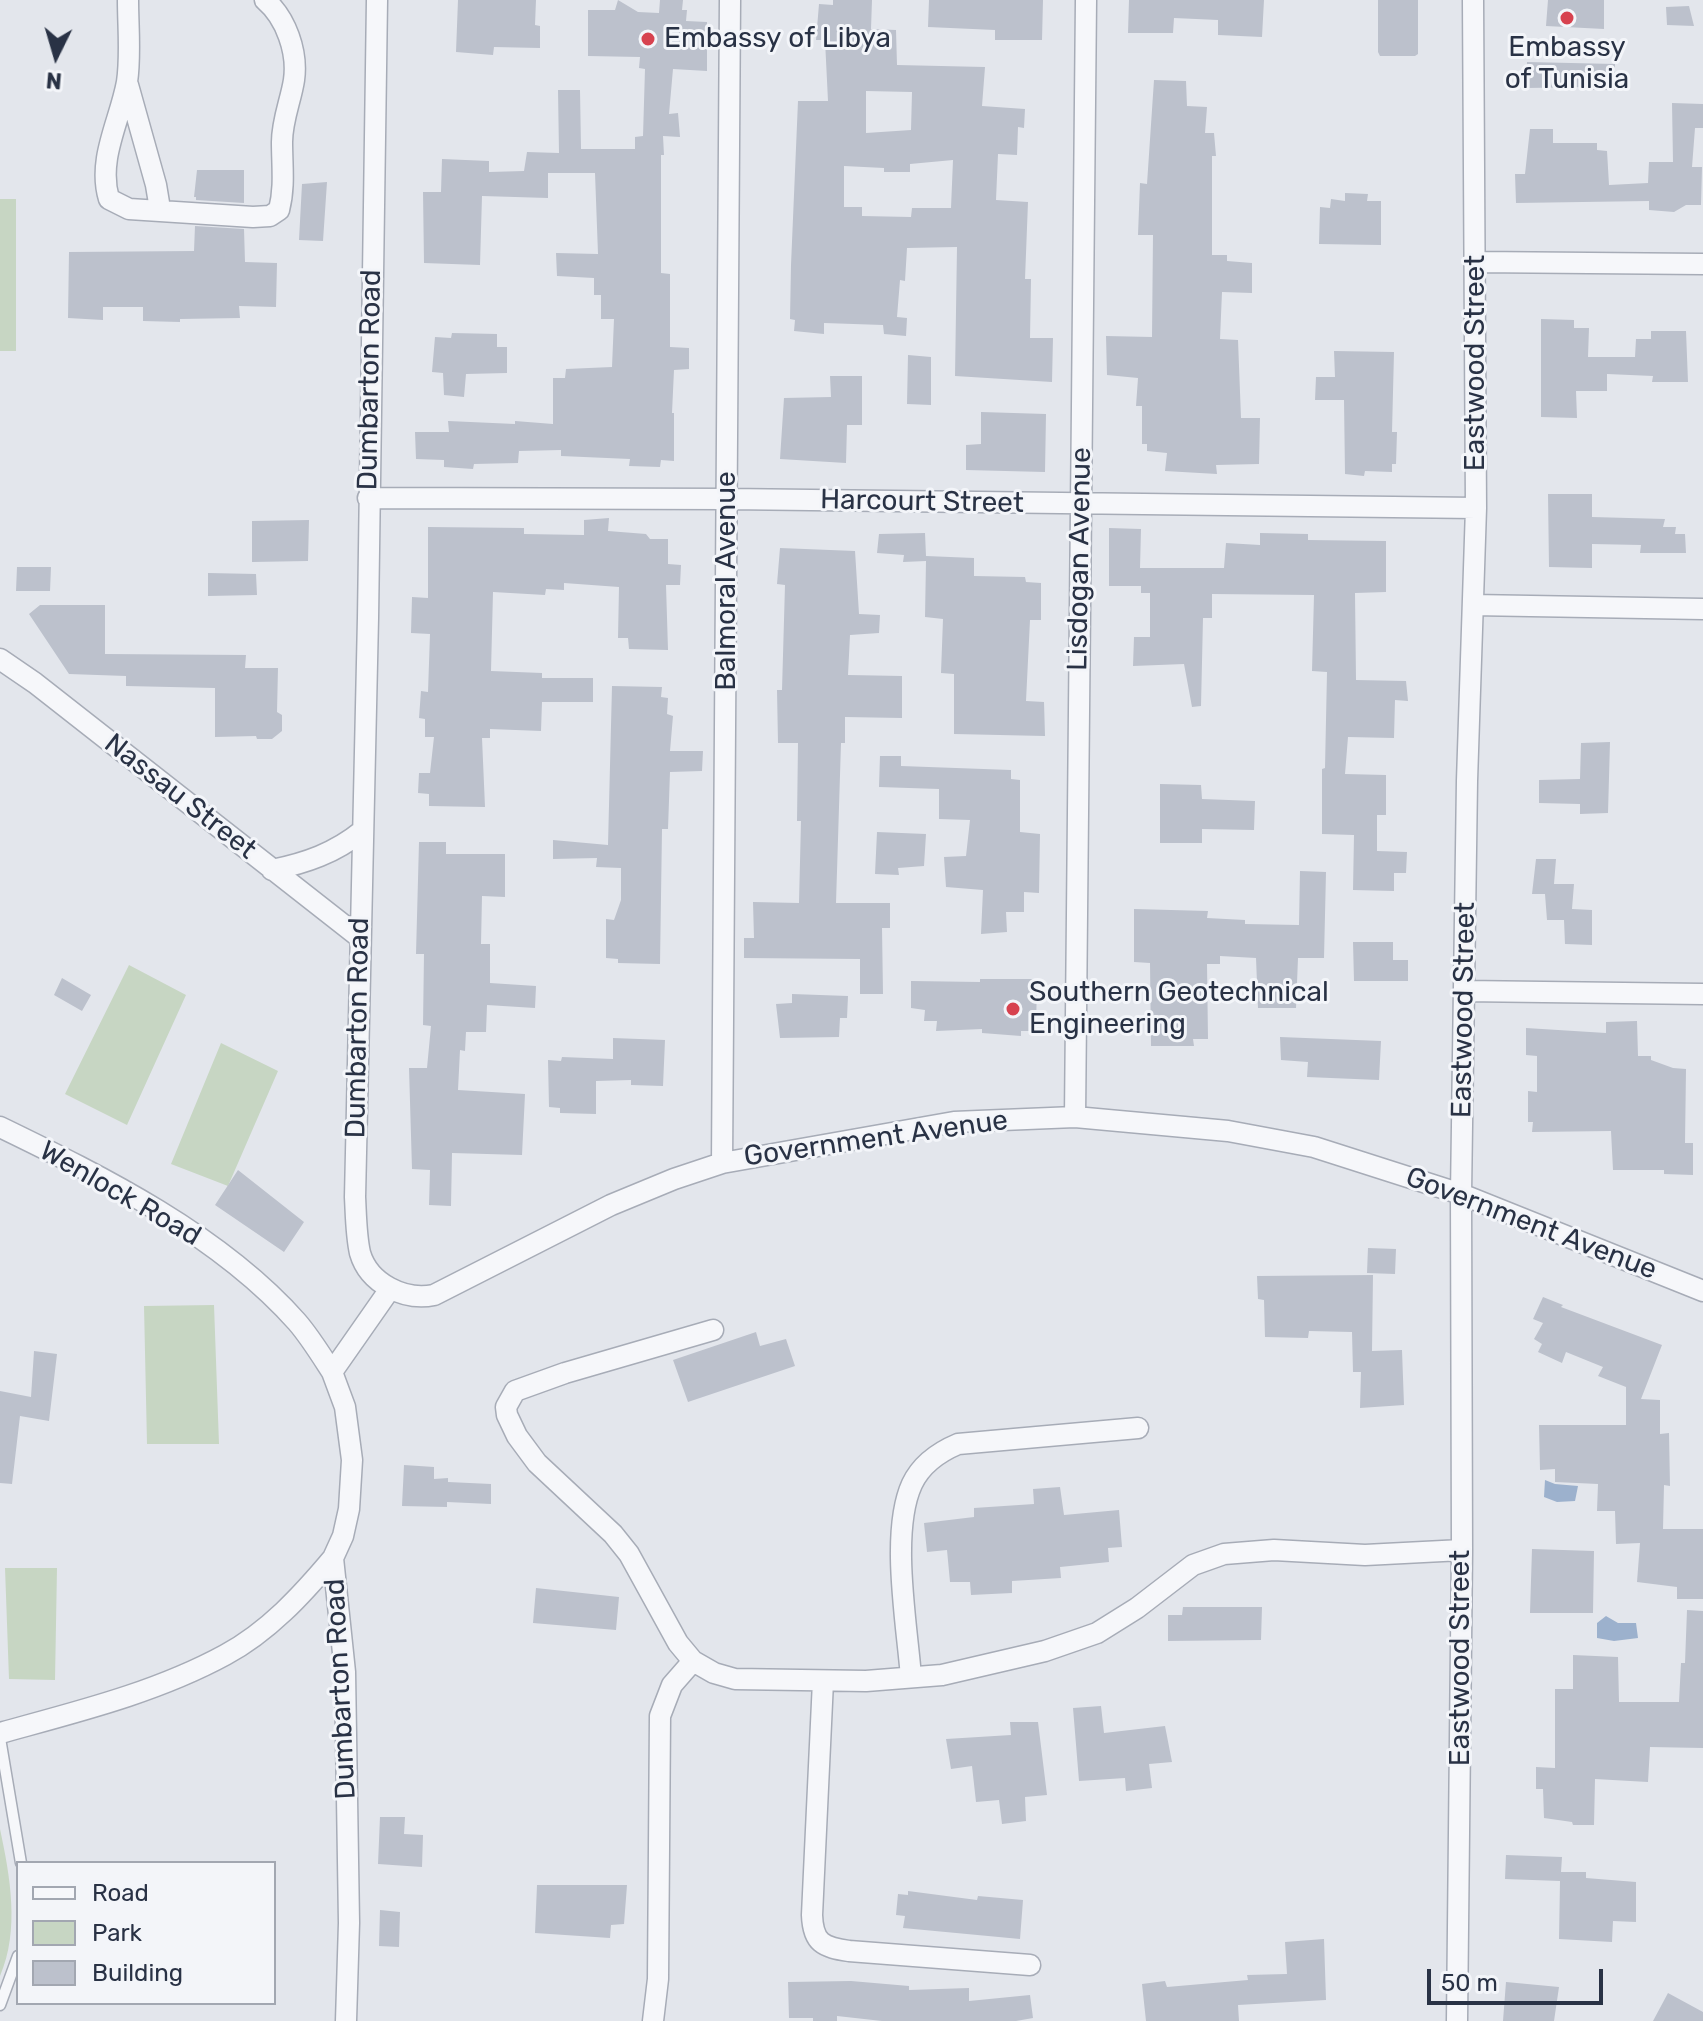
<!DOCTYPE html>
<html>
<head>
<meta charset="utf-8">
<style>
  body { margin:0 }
  #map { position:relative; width:1703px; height:2021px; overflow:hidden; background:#e3e6ec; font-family:Rubik,sans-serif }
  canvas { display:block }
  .legend { position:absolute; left:16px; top:1861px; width:260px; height:144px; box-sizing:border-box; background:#f3f5f9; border:2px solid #a2a7b1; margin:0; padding:10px 14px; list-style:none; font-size:24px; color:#293245 }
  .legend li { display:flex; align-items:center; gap:16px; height:40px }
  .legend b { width:40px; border:2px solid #a2a7b1 }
  .north { position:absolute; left:16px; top:16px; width:80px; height:80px; -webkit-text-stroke:6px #f3f5f9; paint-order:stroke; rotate:185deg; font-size:22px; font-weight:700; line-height:32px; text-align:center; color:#293245 }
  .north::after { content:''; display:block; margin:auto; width:28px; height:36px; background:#293245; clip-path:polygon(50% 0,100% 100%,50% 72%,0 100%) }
  .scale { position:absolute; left:1427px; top:1969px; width:176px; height:36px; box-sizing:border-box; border:4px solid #293245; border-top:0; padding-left:10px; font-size:24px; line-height:28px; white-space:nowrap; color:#293245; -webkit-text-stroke:6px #f3f5f9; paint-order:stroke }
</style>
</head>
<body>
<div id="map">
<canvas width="1703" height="2021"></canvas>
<ul class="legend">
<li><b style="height:10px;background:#f6f7fa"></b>Road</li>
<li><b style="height:22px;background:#c7d6c3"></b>Park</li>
<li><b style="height:22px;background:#bcc1cc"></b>Building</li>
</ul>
<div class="north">N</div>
<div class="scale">50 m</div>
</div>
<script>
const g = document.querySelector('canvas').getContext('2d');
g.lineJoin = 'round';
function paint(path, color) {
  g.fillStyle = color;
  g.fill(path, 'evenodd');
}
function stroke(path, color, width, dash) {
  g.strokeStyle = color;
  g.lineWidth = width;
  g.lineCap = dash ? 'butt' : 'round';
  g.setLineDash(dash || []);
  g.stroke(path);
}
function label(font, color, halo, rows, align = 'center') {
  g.font = font + ' Rubik,sans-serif';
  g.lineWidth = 6;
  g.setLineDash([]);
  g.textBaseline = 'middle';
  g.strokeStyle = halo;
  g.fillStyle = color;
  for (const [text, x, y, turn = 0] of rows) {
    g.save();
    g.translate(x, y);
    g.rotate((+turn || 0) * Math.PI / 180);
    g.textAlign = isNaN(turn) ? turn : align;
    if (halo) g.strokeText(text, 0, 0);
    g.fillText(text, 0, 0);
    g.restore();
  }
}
const green = new Path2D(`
  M 0,199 L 16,199 L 16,351 L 0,351 Z
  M 129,965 L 186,995 L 127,1125 L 65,1094 Z
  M 221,1043 L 278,1071 L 228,1186 L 171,1164 Z
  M 214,1305 L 219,1444 L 147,1444 L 144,1306 Z
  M 5,1568 L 57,1568 L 55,1680 L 9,1679 Z
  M 0,1829 C 10,1876 20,1930 0,1976 Z`);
const water = new Path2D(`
  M 1545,1480 L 1555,1484 L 1578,1486 L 1575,1501 L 1557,1502 L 1544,1497 Z
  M 1606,1616 L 1618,1623 L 1636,1623 L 1638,1638 L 1614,1641 L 1597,1638 L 1597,1623 Z`);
const building = new Path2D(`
  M 458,0 L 536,0 L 535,25 L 540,26 L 540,48 L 494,47 L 493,55 L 456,52 Z
  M 618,0 L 638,12 L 659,13 L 660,0 L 683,0 L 682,10 L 687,10 L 686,21 L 707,22 L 707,71 L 673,69 L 669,114 L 678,113 L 680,137 L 663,136 L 664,155 L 661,155 L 661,273 L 670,274 L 670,347 L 689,348 L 689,369 L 674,370 L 672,413 L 674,413 L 674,461 L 661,460 L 660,467 L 629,466 L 630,459 L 561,456 L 561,450 L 519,451 L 518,463 L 474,464 L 473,469 L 444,467 L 444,460 L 416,459 L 415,432 L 449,432 L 448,421 L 515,424 L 515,421 L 553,424 L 553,378 L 565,378 L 566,369 L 612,367 L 614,319 L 601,319 L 601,295 L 594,295 L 594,278 L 557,276 L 556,253 L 598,254 L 595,173 L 548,173 L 548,198 L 482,196 L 480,265 L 424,263 L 423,192 L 441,192 L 442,159 L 489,161 L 489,172 L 524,171 L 527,152 L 559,153 L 558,90 L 580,90 L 581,149 L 635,149 L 635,137 L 643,136 L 645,69 L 639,68 L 640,57 L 588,56 L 588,10 L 615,10 Z
  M 833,0 L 872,0 L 871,29 L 896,30 L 897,65 L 985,67 L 982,106 L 1025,109 L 1024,128 L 1018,127 L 1017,155 L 998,154 L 996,200 L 1028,202 L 1025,279 L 1031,279 L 1030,338 L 1053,338 L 1052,382 L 955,376 L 957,247 L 907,248 L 905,281 L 900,280 L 897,317 L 907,318 L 906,336 L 884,334 L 883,325 L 824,323 L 824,334 L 794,331 L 795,320 L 790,319 L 791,265 L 798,101 L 828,101 L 825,40 L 816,40 L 819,4 L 833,5 ZM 866,91 L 912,92 L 911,130 L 866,133 ZM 953,160 L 951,208 L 912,208 L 911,217 L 862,216 L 862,207 L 844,207 L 844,166 L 884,168 L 884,172 L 910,172 L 910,164 Z
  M 929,0 L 1043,0 L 1042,40 L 995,40 L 995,30 L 928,27 Z
  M 1129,0 L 1264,0 L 1262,37 L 1218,35 L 1218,20 L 1174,18 L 1173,33 L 1128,33 Z
  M 1378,0 L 1418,0 L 1418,54 L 1415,56 L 1380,56 L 1378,52 Z
  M 1548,0 L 1604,0 L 1604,29 L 1546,26 Z
  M 1689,6 L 1694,26 L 1667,25 L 1666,7 Z
  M 1527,62 L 1615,64 L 1615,90 L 1590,90 L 1590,87 L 1526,88 Z
  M 1154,80 L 1186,81 L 1187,106 L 1207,107 L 1205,133 L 1214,133 L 1216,156 L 1212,156 L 1212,255 L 1227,255 L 1227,261 L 1252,263 L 1252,293 L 1222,292 L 1220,339 L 1238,340 L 1241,418 L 1260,418 L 1259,464 L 1216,465 L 1217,474 L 1165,471 L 1167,453 L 1147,451 L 1147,444 L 1142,444 L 1142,406 L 1136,406 L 1138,378 L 1107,375 L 1106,336 L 1152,337 L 1153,235 L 1138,235 L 1140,183 L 1147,184 Z
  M 1672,103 L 1703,104 L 1703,128 L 1695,128 L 1692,167 L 1702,167 L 1701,205 L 1686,205 L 1674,212 L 1649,210 L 1649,201 L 1516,203 L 1515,174 L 1525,174 L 1530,129 L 1553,129 L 1553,143 L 1597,143 L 1597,150 L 1607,151 L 1609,185 L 1648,183 L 1649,162 L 1673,162 Z
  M 197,170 L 244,170 L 244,203 L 196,200 L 196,197 L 194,197 Z
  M 327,182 L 323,241 L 299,240 L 302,184 Z
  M 1345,193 L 1368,194 L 1367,201 L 1381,201 L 1381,245 L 1319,244 L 1320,207 L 1330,208 L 1331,199 L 1345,201 Z
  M 195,226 L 244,229 L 245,262 L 277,263 L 276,307 L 239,306 L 240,318 L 180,319 L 180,322 L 143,321 L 143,307 L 103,307 L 103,320 L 68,318 L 69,252 L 194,251 Z
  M 1541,319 L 1574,320 L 1574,328 L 1589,328 L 1588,357 L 1635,357 L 1636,339 L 1651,339 L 1651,331 L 1686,331 L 1688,382 L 1652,382 L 1653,376 L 1607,374 L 1607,391 L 1576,391 L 1577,418 L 1541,417 Z
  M 452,333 L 497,334 L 497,347 L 507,347 L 507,373 L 466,374 L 464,397 L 444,395 L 443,373 L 432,372 L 435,337 L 451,338 Z
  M 1334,351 L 1394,352 L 1392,432 L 1397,432 L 1396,464 L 1392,464 L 1392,472 L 1365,471 L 1364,476 L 1345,474 L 1344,400 L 1315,400 L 1316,377 L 1335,377 Z
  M 908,355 L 931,357 L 931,405 L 907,404 Z
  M 830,376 L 862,376 L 862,425 L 847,425 L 846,463 L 780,459 L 784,398 L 831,397 Z
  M 981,412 L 1046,414 L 1045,472 L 966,470 L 966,445 L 981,444 Z
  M 1548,494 L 1592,494 L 1592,517 L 1665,519 L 1663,527 L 1676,527 L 1675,534 L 1685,534 L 1686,553 L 1640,553 L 1641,545 L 1592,544 L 1592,568 L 1549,567 Z
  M 609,518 L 608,531 L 646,534 L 650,539 L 668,539 L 668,564 L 681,565 L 680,585 L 666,585 L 668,650 L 629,649 L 628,638 L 618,638 L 619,587 L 564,583 L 564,590 L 546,589 L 545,595 L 493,592 L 491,671 L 542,673 L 542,678 L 593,678 L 593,702 L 542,702 L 541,731 L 490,729 L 490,738 L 482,738 L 485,807 L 429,806 L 429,794 L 418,793 L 419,773 L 430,773 L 434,737 L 425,737 L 425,719 L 419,718 L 421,691 L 428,692 L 430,634 L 411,633 L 412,597 L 428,598 L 428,527 L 524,528 L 524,534 L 584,535 L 584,520 Z
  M 309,520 L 308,561 L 252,562 L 252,521 Z
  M 1109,528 L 1141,529 L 1140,568 L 1224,568 L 1226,543 L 1260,545 L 1260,533 L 1308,534 L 1308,540 L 1386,541 L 1386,592 L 1355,593 L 1356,680 L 1406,681 L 1408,701 L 1395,700 L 1394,738 L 1348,737 L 1345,774 L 1386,775 L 1386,815 L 1377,815 L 1377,851 L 1407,852 L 1406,873 L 1394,873 L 1394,891 L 1353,890 L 1354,835 L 1322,834 L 1322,769 L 1325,768 L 1327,672 L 1312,671 L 1314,595 L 1212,594 L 1212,618 L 1203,618 L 1201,706 L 1192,707 L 1184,664 L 1133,666 L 1134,637 L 1150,637 L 1150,593 L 1141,593 L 1141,586 L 1109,586 Z
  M 925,533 L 926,556 L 974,558 L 974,576 L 1025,577 L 1026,582 L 1041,583 L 1041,620 L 1030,620 L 1026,701 L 1044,702 L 1045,736 L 954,734 L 954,674 L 941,673 L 943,619 L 925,617 L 926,561 L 903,562 L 904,555 L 877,553 L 879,534 Z
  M 780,548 L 855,551 L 859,614 L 880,615 L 879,633 L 850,635 L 848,675 L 902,676 L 902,718 L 845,717 L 845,743 L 841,743 L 836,903 L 890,903 L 890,928 L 882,928 L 883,994 L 860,994 L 860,959 L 744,958 L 744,938 L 754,938 L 753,902 L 799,903 L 801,821 L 797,821 L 798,743 L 778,743 L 777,690 L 782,690 L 785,585 L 777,584 Z
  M 17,567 L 51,567 L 50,591 L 16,591 Z
  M 208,573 L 256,574 L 257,595 L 208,596 Z
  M 40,605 L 105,605 L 105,654 L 246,655 L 245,668 L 278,668 L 277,712 L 282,715 L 282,731 L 272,739 L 257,739 L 256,736 L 215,737 L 215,688 L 126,686 L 126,676 L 69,674 L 29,614 Z
  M 612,686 L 662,687 L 661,697 L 668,698 L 667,714 L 673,716 L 670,751 L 703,751 L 702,771 L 670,772 L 668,829 L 662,829 L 660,964 L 618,963 L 618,959 L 606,958 L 606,919 L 614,920 L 621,900 L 621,868 L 596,867 L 597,858 L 553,859 L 553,840 L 608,845 Z
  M 1610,742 L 1608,813 L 1580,814 L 1580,804 L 1539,803 L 1539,780 L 1580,779 L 1581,743 Z
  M 880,756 L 901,756 L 901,766 L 1011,770 L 1011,779 L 1020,780 L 1020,832 L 1040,834 L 1039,893 L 1024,892 L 1024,912 L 1006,912 L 1007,932 L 981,934 L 983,890 L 946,887 L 944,857 L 966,856 L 970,820 L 939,819 L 939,789 L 879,787 Z
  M 1160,784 L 1201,785 L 1202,799 L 1255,801 L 1254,830 L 1202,829 L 1202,843 L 1160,843 Z
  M 877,832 L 926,834 L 924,866 L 898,868 L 899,875 L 875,874 Z
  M 419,842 L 446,842 L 446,854 L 505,854 L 505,897 L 482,896 L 481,944 L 490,944 L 490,983 L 536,986 L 535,1008 L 487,1005 L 486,1032 L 466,1032 L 465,1051 L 460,1050 L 458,1090 L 525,1094 L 522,1155 L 452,1153 L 451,1206 L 429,1205 L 430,1170 L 412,1169 L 409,1068 L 427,1068 L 431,1026 L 423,1025 L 424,954 L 416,954 Z
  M 1536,859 L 1556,859 L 1554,884 L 1574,884 L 1572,909 L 1592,910 L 1592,945 L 1565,944 L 1564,920 L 1547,920 L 1545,894 L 1532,894 Z
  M 1300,871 L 1326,872 L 1324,958 L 1298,958 L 1296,1008 L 1258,1008 L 1256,958 L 1220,956 L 1220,964 L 1207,964 L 1208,1039 L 1193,1039 L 1194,1046 L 1151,1046 L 1150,963 L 1134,962 L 1134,909 L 1208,911 L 1207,918 L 1245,920 L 1245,924 L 1299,925 Z
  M 1353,942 L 1393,942 L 1393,960 L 1408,960 L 1408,981 L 1354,981 Z
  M 62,978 L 91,995 L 82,1011 L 54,995 Z
  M 980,979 L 1037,979 L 1036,1031 L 1021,1031 L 1021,1036 L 982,1033 L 982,1029 L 936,1031 L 937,1021 L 924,1021 L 925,1010 L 911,1008 L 911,981 L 980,982 Z
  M 792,994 L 848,996 L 847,1018 L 840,1018 L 839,1037 L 780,1038 L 776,1004 L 792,1003 Z
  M 1637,1021 L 1638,1056 L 1651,1056 L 1651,1060 L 1673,1068 L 1686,1069 L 1685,1143 L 1693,1143 L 1693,1175 L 1664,1174 L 1664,1170 L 1613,1170 L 1611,1131 L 1532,1132 L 1533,1122 L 1528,1122 L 1528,1091 L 1537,1092 L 1537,1056 L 1526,1055 L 1526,1028 L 1606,1033 L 1606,1022 Z
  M 1280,1037 L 1381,1041 L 1379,1080 L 1307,1077 L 1308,1062 L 1281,1060 Z
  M 613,1038 L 665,1040 L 663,1086 L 631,1085 L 631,1080 L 596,1081 L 596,1114 L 560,1113 L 560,1108 L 549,1107 L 548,1060 L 561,1061 L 562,1057 L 613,1059 Z
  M 238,1170 L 304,1222 L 284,1252 L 215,1205 Z
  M 1368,1248 L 1396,1249 L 1395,1274 L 1367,1273 Z
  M 1373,1275 L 1372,1351 L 1402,1350 L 1404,1405 L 1360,1408 L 1361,1372 L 1353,1372 L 1352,1332 L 1309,1331 L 1308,1338 L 1265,1337 L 1264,1300 L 1258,1299 L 1257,1276 Z
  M 1543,1297 L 1563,1305 L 1561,1307 L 1662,1345 L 1641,1399 L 1660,1400 L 1660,1434 L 1669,1433 L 1670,1486 L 1664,1485 L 1663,1529 L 1703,1529 L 1703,1599 L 1677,1599 L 1677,1587 L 1637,1582 L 1640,1543 L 1616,1544 L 1615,1511 L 1597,1511 L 1598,1484 L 1555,1482 L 1555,1469 L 1540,1470 L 1539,1425 L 1626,1425 L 1626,1387 L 1598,1376 L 1603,1367 L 1566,1352 L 1562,1363 L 1538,1352 L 1542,1344 L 1534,1339 L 1543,1323 L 1533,1319 Z
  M 756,1332 L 760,1346 L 786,1339 L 795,1366 L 688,1402 L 673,1360 Z
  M 34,1351 L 57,1354 L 49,1421 L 20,1416 L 12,1484 L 0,1483 L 0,1391 L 31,1397 Z
  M 404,1465 L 434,1467 L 434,1479 L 448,1478 L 448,1482 L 491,1484 L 491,1504 L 447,1502 L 447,1507 L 402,1506 Z
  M 1060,1487 L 1064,1515 L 1119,1510 L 1122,1547 L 1108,1548 L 1109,1562 L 1060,1567 L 1061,1578 L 1012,1581 L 1012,1593 L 971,1595 L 970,1582 L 950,1582 L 947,1550 L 927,1552 L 924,1523 L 974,1517 L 974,1508 L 1034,1504 L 1033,1489 Z
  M 1532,1549 L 1594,1551 L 1593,1613 L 1530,1613 Z
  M 536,1588 L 619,1597 L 616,1630 L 533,1623 Z
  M 1183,1607 L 1262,1607 L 1261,1640 L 1168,1641 L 1168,1615 L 1182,1615 Z
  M 1687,1610 L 1703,1611 L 1703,1748 L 1650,1747 L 1648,1782 L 1595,1779 L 1594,1825 L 1573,1825 L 1572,1822 L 1544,1818 L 1543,1789 L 1536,1789 L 1536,1767 L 1555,1768 L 1555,1689 L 1573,1689 L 1573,1655 L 1618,1657 L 1619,1702 L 1679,1702 L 1681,1663 L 1685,1663 Z
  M 1101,1706 L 1104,1733 L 1165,1726 L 1172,1762 L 1149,1764 L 1152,1788 L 1126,1791 L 1125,1778 L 1079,1781 L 1073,1708 Z
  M 1010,1722 L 1038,1722 L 1047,1795 L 1025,1797 L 1026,1821 L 1002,1824 L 999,1800 L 976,1802 L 972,1766 L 951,1769 L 946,1739 L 1011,1735 Z
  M 380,1817 L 405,1817 L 404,1834 L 423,1835 L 422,1867 L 378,1864 Z
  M 1506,1855 L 1562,1857 L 1561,1872 L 1586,1872 L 1586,1878 L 1636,1882 L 1636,1922 L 1613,1921 L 1612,1942 L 1559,1939 L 1560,1881 L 1505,1879 Z
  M 537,1885 L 627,1885 L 624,1924 L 611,1925 L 610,1938 L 535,1933 Z
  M 908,1891 L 977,1900 L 978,1896 L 1023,1900 L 1020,1939 L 903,1928 L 905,1916 L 896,1915 L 898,1894 L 908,1895 Z
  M 380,1910 L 400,1912 L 399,1947 L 379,1946 Z
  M 1324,1939 L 1326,2000 L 1238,2005 L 1239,2021 L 1146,2021 L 1142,1984 L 1165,1981 L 1167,1987 L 1248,1980 L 1247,1975 L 1287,1974 L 1285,1942 Z
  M 851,1981 L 909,1986 L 909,1990 L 969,1988 L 969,2001 L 1030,1995 L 1033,2018 L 1016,2021 L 882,2021 L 837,2016 L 837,2021 L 813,2021 L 813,2018 L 789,2018 L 788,1982 Z
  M 1506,1982 L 1559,1987 L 1554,2021 L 1503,2021 Z
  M 1668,1993 L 1703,2012 L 1703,2021 L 1653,2021 Z`);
const lane = new Path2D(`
  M 0,1738 L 21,1863
  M 0,2005 L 18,1956`);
const street = new Path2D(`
  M 128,0 C 128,27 131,56 127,82 C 120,121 97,159 109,199 L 129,209 L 253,217 L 270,216 L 279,210 C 285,187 282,166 282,142 C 282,120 291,100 294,80 C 298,52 286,18 265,0
  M 377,0 L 368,618 L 355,1197 C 356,1215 356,1235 360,1253 C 369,1284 405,1301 434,1295 L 611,1205 L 674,1179 L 722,1163 L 954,1122 L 1075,1117 L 1228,1131 L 1314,1147 L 1461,1194 L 1703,1291
  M 128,85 L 156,185 L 160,209
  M 1476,262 L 1703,264
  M 368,498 L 728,499 L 1476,508
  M 1473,605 L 1703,609
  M 0,659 L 35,683 L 359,937
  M 272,870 C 306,863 335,853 362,831
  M 1464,991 L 1703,994
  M 1075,1117 L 1086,0
  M 0,1127 C 103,1177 220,1235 297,1322 C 310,1337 321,1355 332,1372
  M 722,1163 L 730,0
  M 713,1330 L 565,1373 L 515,1391 L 506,1407 L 507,1415 L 517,1436 L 537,1463 L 613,1534 L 629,1554 L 678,1643 L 693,1661 L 714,1673 L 735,1679 L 866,1681 L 942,1675 L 1045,1651 L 1097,1633 L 1137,1608 L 1193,1565 L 1224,1554 L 1274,1550 L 1365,1555 L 1462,1550
  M 911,1677 C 907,1625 890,1532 912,1484 C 921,1465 939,1452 958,1444 L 1138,1428
  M 823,1681 L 812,1915 C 813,1943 823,1947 849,1951 L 1030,1965
  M 0,1733 C 76,1712 155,1693 225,1655 C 268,1632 302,1595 333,1558
  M 346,2021 L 349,1923 L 345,1672 L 333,1558 L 343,1536 L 349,1509 L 352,1460 L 345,1407 L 332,1372 L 390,1289
  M 653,2021 L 658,1979 L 660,1716 L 672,1685 L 693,1661
  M 1457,2021 L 1462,1550 L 1461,1194 L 1467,781 L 1476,508 L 1473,0`);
const markers = [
  [1567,18,8,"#d7424f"],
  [648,39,8,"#d7424f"],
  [1013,1009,8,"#d7424f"]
];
const poiNames = [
  ["Embassy of Libya",664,39],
  ["Embassy",1567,48,"center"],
  ["of Tunisia",1567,80,"center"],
  ["Southern Geotechnical",1029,993],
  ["Engineering",1029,1025]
];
const streetNames = [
  ["Eastwood Street",1476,363,-90],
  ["Dumbarton Road",370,380,-89],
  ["Harcourt Street",922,502,1],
  ["Lisdogan Avenue",1080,559,-89],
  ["Balmoral Avenue",727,581,-90],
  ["Nassau Street",180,797,38],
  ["Eastwood Street",1464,1010,-89],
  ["Dumbarton Road",358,1028,-89],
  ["Government Avenue",876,1139,-8],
  ["Wenlock Road",120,1194,30],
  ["Government Avenue",1531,1224,21],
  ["Eastwood Street",1461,1658,-90],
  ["Dumbarton Road",341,1689,-93]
];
paint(green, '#c7d6c3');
paint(water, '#9cb1cd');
paint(building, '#bcc1cc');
stroke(lane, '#a7acb7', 13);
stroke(street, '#a7acb7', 23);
stroke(lane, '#f6f7fa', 10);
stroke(street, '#f6f7fa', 20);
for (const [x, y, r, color] of markers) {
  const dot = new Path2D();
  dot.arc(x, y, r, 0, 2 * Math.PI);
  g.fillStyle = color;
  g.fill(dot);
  stroke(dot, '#f3f5f9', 3);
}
label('28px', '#293245', '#f3f5f9', poiNames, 'left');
label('28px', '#293245', '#f3f5f9', streetNames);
</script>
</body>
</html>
